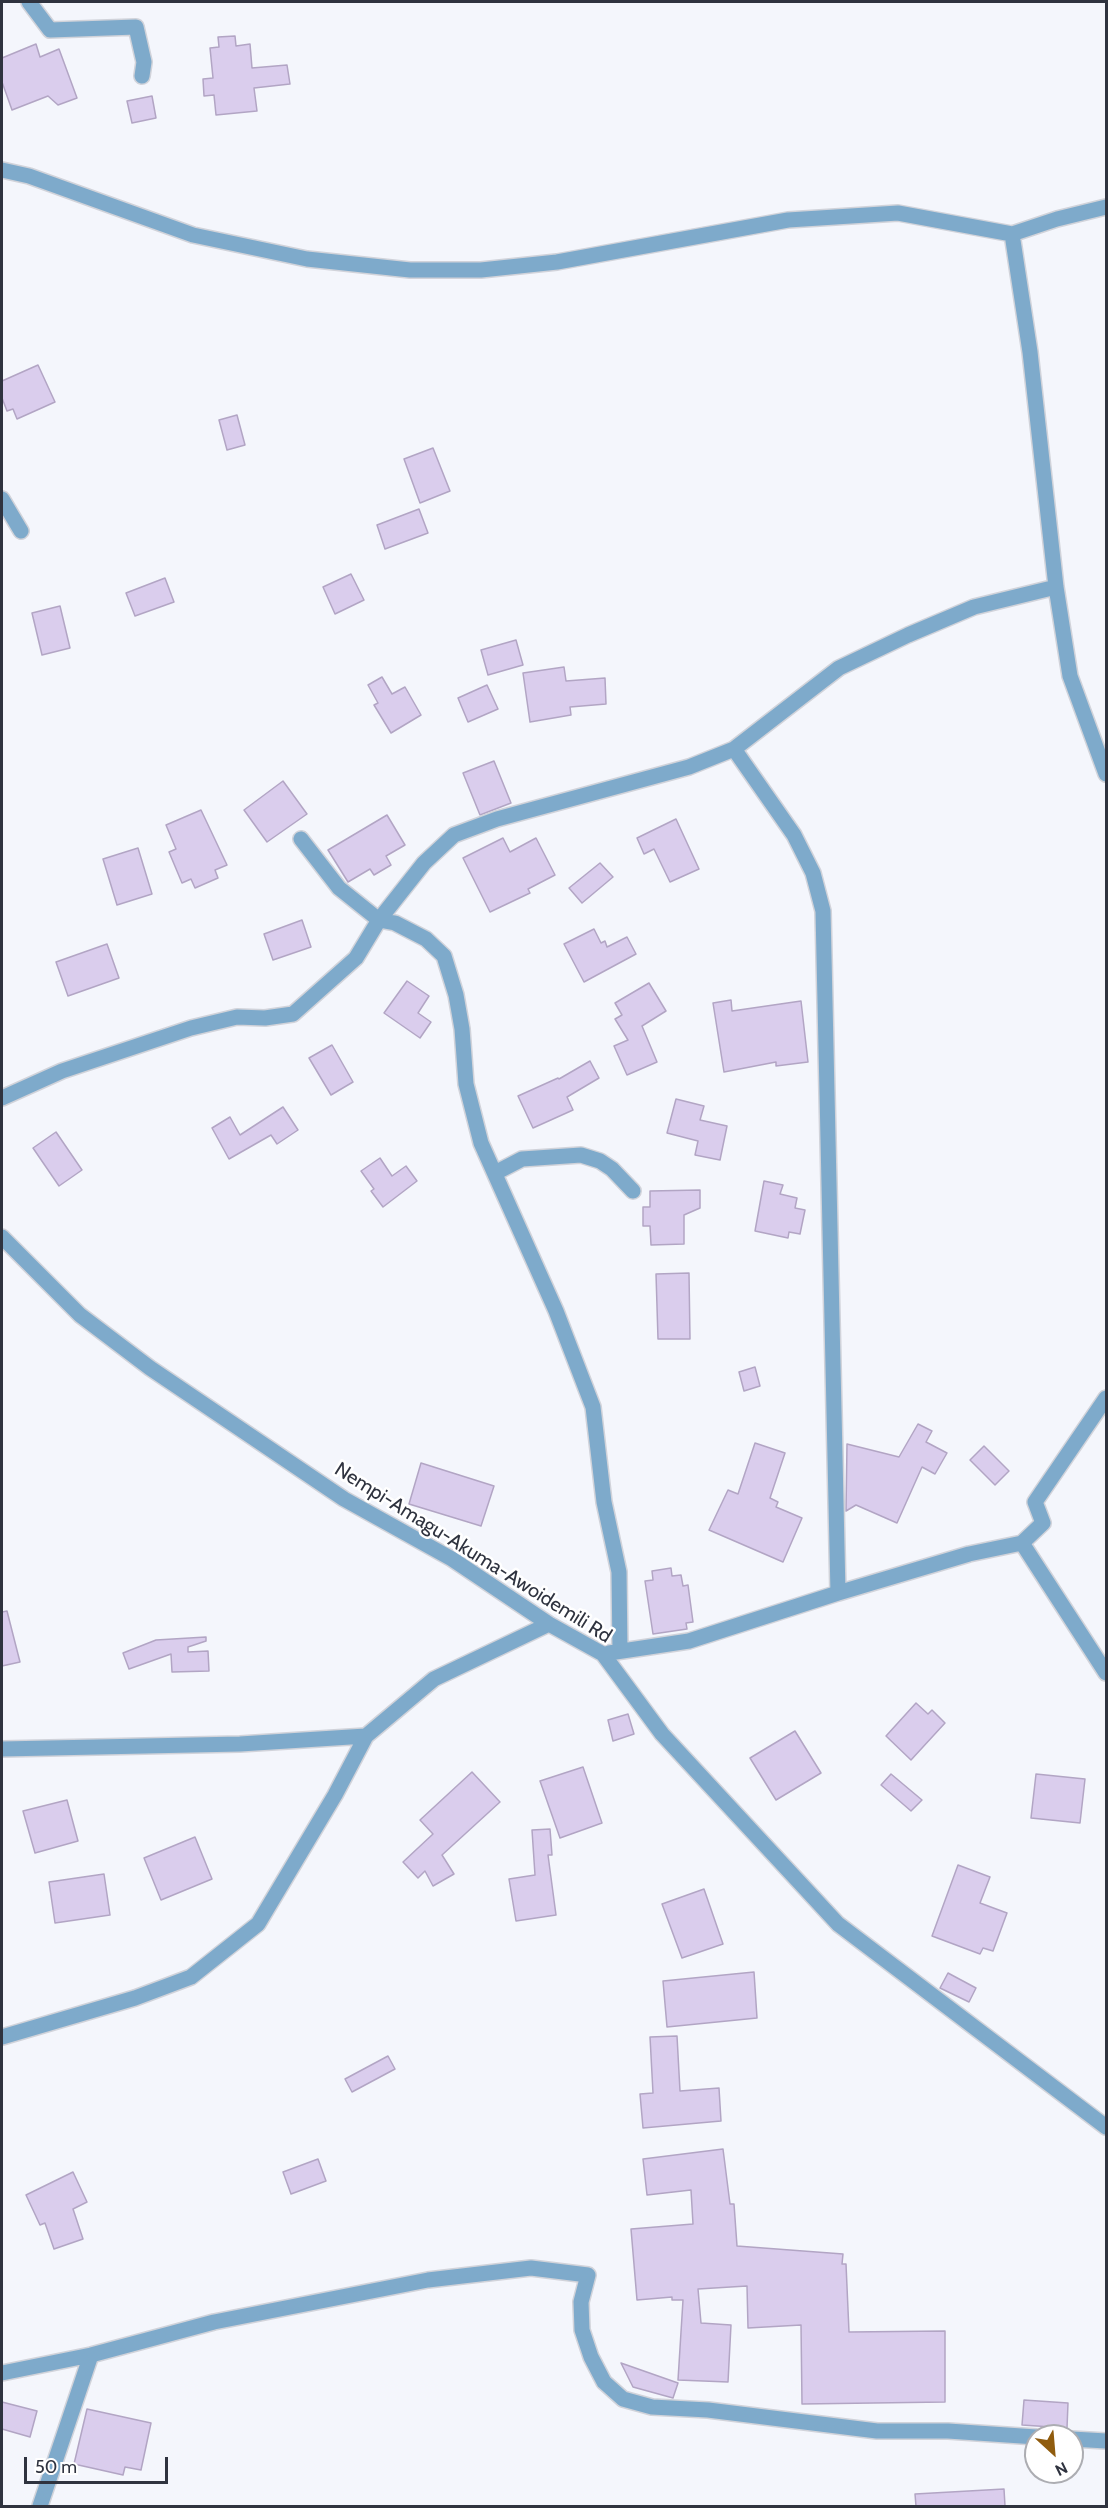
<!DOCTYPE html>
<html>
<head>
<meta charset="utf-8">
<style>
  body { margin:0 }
  #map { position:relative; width:1108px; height:2508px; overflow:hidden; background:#f4f6fc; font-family:Cabin,sans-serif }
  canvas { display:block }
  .frame { position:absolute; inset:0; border:3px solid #2f333f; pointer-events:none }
  .north { position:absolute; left:1024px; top:2424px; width:60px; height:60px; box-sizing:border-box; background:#fff; border:2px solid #acadb2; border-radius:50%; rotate:154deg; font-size:16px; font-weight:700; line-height:24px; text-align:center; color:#2f333f }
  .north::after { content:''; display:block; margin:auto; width:21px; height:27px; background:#905c0e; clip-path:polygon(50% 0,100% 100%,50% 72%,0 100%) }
  .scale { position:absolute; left:24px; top:2457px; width:144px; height:27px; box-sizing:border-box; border:3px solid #2f333f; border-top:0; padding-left:8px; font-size:18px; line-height:21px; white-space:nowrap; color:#2f333f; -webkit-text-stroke:4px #fff; paint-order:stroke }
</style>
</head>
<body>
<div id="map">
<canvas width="1108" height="2508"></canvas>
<div class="frame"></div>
<div class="north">N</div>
<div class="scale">50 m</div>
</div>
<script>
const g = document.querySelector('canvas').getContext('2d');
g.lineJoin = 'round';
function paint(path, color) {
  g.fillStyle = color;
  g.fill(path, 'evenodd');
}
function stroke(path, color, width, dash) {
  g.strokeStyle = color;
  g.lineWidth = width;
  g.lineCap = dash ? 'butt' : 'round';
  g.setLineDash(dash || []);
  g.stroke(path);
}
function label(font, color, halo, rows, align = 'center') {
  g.font = font + ' Cabin,sans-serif';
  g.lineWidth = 5;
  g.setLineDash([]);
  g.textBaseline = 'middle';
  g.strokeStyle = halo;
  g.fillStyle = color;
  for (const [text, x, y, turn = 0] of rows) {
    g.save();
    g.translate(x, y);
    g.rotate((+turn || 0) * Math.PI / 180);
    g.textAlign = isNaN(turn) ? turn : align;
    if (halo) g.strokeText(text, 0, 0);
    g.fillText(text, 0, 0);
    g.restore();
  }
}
const building = new Path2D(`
  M 235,36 L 236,46 L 250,44 L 252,68 L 287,65 L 290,84 L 254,88 L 257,111 L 216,115 L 214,95 L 204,96 L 203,79 L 213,78 L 210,48 L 219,47 L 218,37 Z
  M 36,44 L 40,57 L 59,49 L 77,98 L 58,105 L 48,96 L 12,110 L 2,82 L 2,58 Z
  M 152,96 L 156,118 L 132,123 L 127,101 Z
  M 38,365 L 55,402 L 17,419 L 13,409 L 7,411 L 2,398 L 2,381 Z
  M 237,415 L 245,445 L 227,450 L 219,420 Z
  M 433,448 L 450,491 L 420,503 L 404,459 Z
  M 419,509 L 428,533 L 385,549 L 377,525 Z
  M 351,574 L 364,600 L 335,614 L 323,587 Z
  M 165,578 L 174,602 L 135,616 L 126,593 Z
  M 60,606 L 70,648 L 42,655 L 32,613 Z
  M 516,640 L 523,665 L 488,675 L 481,650 Z
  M 564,667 L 566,681 L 605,678 L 606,704 L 570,707 L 571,715 L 530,722 L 523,673 Z
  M 382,677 L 392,694 L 405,687 L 421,715 L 391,733 L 374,705 L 378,703 L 368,685 Z
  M 487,685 L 498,709 L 468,722 L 458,698 Z
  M 494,761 L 511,803 L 480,815 L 463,773 Z
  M 283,781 L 307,814 L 267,842 L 244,810 Z
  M 201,810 L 227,865 L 215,870 L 218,878 L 195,888 L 191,879 L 182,883 L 169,852 L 176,849 L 166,825 Z
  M 387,815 L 405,845 L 386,856 L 391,865 L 374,875 L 370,869 L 348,882 L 328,850 Z
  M 676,819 L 699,869 L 670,882 L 654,849 L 644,854 L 637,838 Z
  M 503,838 L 510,852 L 536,838 L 555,875 L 528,889 L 530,893 L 490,912 L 463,858 Z
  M 138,848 L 152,894 L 117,905 L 103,859 Z
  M 600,863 L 613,877 L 582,903 L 569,888 Z
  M 302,920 L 311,947 L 273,960 L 264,934 Z
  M 594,929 L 601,943 L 605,941 L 607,947 L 627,937 L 636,954 L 584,982 L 564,944 Z
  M 107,944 L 119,978 L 68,996 L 56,962 Z
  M 407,981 L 429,996 L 418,1013 L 431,1022 L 420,1038 L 384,1013 Z
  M 649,983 L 666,1011 L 642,1026 L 657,1062 L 627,1075 L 614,1046 L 628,1040 L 615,1019 L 622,1015 L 615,1003 Z
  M 731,1000 L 732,1011 L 801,1001 L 808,1062 L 776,1066 L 776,1062 L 724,1072 L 713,1003 Z
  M 332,1045 L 353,1082 L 331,1095 L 309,1058 Z
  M 590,1061 L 599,1078 L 567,1097 L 573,1110 L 533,1128 L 518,1096 L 558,1078 L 559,1079 Z
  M 676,1099 L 704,1106 L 700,1120 L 727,1126 L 720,1160 L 695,1155 L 698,1141 L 667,1133 Z
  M 283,1107 L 298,1130 L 277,1144 L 271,1135 L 229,1159 L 212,1128 L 230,1117 L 240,1135 Z
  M 56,1132 L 82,1170 L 59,1186 L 33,1148 Z
  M 380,1158 L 392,1176 L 406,1166 L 417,1181 L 383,1207 L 371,1191 L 374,1189 L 361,1171 Z
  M 764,1181 L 783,1185 L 780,1194 L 797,1198 L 795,1208 L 805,1210 L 800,1234 L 789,1232 L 788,1238 L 755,1231 Z
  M 700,1190 L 700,1208 L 684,1215 L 684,1244 L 651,1245 L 650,1226 L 643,1226 L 643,1207 L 650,1207 L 650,1191 Z
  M 689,1273 L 690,1339 L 658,1339 L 656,1274 Z
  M 755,1367 L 760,1386 L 744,1391 L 739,1372 Z
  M 918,1424 L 932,1431 L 926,1442 L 947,1453 L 935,1474 L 922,1467 L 897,1523 L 856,1505 L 846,1511 L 847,1444 L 899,1457 Z
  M 755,1443 L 785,1453 L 770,1498 L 778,1502 L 776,1507 L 802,1518 L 783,1562 L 709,1530 L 728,1490 L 738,1494 Z
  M 984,1446 L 1009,1471 L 995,1485 L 970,1460 Z
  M 421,1463 L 494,1486 L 481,1526 L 409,1504 Z
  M 671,1568 L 672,1576 L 681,1575 L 683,1586 L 688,1585 L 693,1622 L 686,1623 L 687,1629 L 653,1634 L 645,1581 L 653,1580 L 652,1571 Z
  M 7,1611 L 20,1662 L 2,1666 L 2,1612 Z
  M 206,1637 L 206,1641 L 188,1647 L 188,1652 L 208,1651 L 209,1671 L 172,1672 L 171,1654 L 129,1669 L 123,1653 L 156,1640 Z
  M 916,1703 L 928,1714 L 932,1710 L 945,1723 L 911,1760 L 886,1736 Z
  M 628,1714 L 634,1734 L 613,1741 L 608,1720 Z
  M 795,1731 L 821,1773 L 776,1800 L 750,1758 Z
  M 583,1767 L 602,1823 L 560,1838 L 540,1781 Z
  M 472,1772 L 500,1802 L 442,1855 L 454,1874 L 433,1886 L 425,1871 L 418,1878 L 403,1862 L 433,1834 L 420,1820 Z
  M 891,1774 L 922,1800 L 911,1811 L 881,1785 Z
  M 1036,1774 L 1085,1779 L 1080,1823 L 1031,1818 Z
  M 67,1800 L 78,1841 L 35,1853 L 23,1811 Z
  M 550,1829 L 552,1855 L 548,1855 L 556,1915 L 516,1921 L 509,1879 L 535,1875 L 532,1830 Z
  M 195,1837 L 212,1879 L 161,1900 L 144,1858 Z
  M 958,1865 L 990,1877 L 980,1903 L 1007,1913 L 993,1951 L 983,1948 L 980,1954 L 932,1936 Z
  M 104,1874 L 110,1915 L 55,1923 L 49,1882 Z
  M 704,1889 L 723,1944 L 682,1958 L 662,1904 Z
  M 754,1972 L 757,2018 L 667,2027 L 663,1981 Z
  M 948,1973 L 976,1988 L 969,2002 L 940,1988 Z
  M 677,2036 L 680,2091 L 719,2088 L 721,2121 L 643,2128 L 640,2094 L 653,2093 L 650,2037 Z
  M 388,2056 L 395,2069 L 352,2092 L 345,2079 Z
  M 723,2149 L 730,2204 L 734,2204 L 737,2246 L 843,2254 L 842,2264 L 846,2264 L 849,2332 L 945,2331 L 945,2402 L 802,2404 L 801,2325 L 748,2328 L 747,2286 L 698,2289 L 701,2323 L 731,2325 L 728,2382 L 678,2380 L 683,2300 L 672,2300 L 672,2297 L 637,2300 L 631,2229 L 693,2224 L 691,2190 L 647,2195 L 643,2159 Z
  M 318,2159 L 326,2181 L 291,2194 L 283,2172 Z
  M 73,2172 L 87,2202 L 73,2209 L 83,2239 L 54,2249 L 45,2223 L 40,2225 L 26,2195 Z
  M 621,2363 L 678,2383 L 673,2398 L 633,2387 Z
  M 1024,2400 L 1068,2403 L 1067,2428 L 1022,2425 Z
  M 2,2402 L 37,2411 L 30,2437 L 2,2429 Z
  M 87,2409 L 151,2423 L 141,2470 L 125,2467 L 123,2475 L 74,2464 Z
  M 1004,2489 L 1005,2506 L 916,2506 L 915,2494 Z`);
const street = new Path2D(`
  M 29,2 L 50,30 L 136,27 L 144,62 L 142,76
  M 2,170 L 29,176 L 193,235 L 307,259 L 410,270 L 481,270 L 557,262 L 788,220 L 898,213 L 1012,234 L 1057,219 L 1106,207
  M 1012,234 L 1030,352 L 1056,587 L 1070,676 L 1106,774
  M 2,499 L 21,531
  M 734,749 L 794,835 L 813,873 L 823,911 L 838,1593
  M 301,839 L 339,888 L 379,920 L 395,923 L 426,939 L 444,956 L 456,995 L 462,1029 L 466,1084 L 481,1143 L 556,1311 L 593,1407 L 604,1502 L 619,1572 L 620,1651
  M 2,1098 L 62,1071 L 191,1028 L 237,1017 L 265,1018 L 293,1014 L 356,958 L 379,920 L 424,863 L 454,835 L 497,819 L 689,767 L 734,749 L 839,668 L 908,635 L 974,607 L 1056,587
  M 495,1173 L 522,1159 L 581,1155 L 600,1161 L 612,1169 L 633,1191
  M 2,1237 L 80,1315 L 150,1368 L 344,1499 L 452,1559 L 549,1624 L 603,1654 L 662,1734 L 838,1924 L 1106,2127
  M 1022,1543 L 1106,1673
  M 609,1653 L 689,1641 L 838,1593 L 969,1554 L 1022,1543 L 1043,1523 L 1035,1502 L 1106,1398
  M 2,1749 L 240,1744 L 366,1736
  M 2,2037 L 135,1998 L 191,1977 L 258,1924 L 335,1795 L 366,1736 L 434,1679 L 549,1624
  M 2,2373 L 91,2355 L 214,2322 L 428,2280 L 531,2268 L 588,2275 L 581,2302 L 582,2330 L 591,2357 L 604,2382 L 623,2399 L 652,2407 L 708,2410 L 877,2431 L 948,2431 L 1036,2437
  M 1072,2439 L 1106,2441
  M 40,2506 L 91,2355`);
const streetNames = [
  ["Nempi-Amagu-Akuma-Awoidemili Rd",473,1553,32]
];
paint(building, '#dacded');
stroke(building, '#b2a5c4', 1.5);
stroke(street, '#d1d3da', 18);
stroke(street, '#7eaacb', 15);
label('20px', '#2f333f', '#fff', streetNames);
</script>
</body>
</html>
